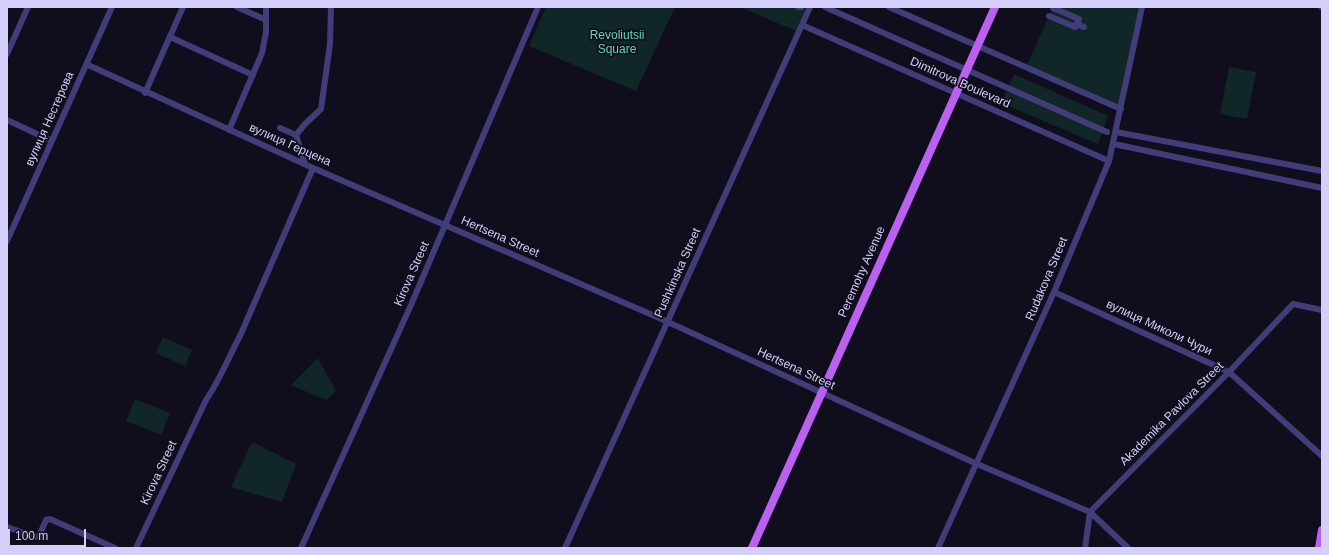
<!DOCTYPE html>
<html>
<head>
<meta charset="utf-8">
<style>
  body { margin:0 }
  #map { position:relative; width:1329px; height:555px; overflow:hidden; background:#100e1d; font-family:Arial,sans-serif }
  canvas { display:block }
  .frame { position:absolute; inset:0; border:8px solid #d3cefa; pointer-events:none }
  .scale { position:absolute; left:8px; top:529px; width:78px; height:18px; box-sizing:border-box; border:2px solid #d3cefa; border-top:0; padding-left:5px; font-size:12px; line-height:14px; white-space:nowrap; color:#d3cefa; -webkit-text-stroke:3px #100e1d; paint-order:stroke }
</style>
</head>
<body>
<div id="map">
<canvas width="1329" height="555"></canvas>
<div class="frame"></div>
<div class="scale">100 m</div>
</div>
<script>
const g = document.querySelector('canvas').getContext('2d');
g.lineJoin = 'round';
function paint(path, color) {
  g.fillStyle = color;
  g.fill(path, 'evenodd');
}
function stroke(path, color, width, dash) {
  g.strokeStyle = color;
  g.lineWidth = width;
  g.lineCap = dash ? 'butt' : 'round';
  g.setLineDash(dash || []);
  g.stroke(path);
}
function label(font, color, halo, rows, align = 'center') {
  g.font = font + ' Arial,sans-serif';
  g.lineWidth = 3.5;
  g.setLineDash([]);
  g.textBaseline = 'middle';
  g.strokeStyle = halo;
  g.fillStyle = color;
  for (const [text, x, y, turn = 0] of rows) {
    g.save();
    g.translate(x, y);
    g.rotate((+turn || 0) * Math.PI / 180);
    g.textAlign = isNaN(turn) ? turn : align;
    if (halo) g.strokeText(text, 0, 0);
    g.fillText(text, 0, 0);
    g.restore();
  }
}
const green = new Path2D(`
  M 546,7 L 675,7 L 636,91 L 529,46 Z
  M 740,7 L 806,7 L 796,31 Z
  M 1053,7 L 1144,7 L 1123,107 L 1027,65 Z
  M 1229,67 L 1256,72 L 1247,119 L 1220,114 Z
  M 1014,74 L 1108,116 L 1098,144 L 1001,103 Z
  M 163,337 L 192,350 L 185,366 L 156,353 Z
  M 318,358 L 336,391 L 326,400 L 291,385 Z
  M 135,399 L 170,413 L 161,435 L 126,421 Z
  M 252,442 L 296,464 L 282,502 L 231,487 Z`);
const minor = new Path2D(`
  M 237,7 L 266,20
  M 798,7 L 801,7
  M 825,7 L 1107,132
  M 889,7 L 1121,109
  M 1321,7 L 1322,7
  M 1049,16 L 1075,27 L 1079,19 L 1053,8
  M 1077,24 L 1084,27
  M 802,25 L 1109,161
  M 170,37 L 253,75
  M 7,54 L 28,7
  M 86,64 L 313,168 L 657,317 L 977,464 L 1090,512 L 1128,548
  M 145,93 L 183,7
  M 7,120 L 52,141
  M 280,128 L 296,135 L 305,164
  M 229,130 L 262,53 L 266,32 L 266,7
  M 1116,132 L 1322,171
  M 296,135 L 305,124 L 321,109 L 330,44 L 331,7
  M 1114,144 L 1322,188
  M 7,241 L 112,7
  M 1054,292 L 1229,372 L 1322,456
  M 7,527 L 35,537 L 39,536 L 46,520 L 50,519 L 115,548
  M 136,548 L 206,400 C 220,380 228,358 240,336 L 313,168
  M 301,548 L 411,305 L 538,7
  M 565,548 L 810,7
  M 938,548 L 1054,292 L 1109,161 L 1142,7
  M 1085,548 L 1090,512 L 1229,372 L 1293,304 L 1322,310`);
const major = new Path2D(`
  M 752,548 L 995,7
  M 1319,548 L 1322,530`);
const parkNames = [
  ["Revoliutsii",617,36],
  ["Square",617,50]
];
const streetNames = [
  ["Dimitrova Boulevard",960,83,24],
  ["вулиця Нестерова",50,119,-66],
  ["вулиця Герцена",290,145,24],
  ["Hertsena Street",500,237,24],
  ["Peremohy Avenue",862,272,-66],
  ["Pushkinska Street",678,273,-66],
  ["Kirova Street",412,274,-66],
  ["Rudakova Street",1047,279,-67],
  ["вулиця Миколи Чури",1159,328,25],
  ["Hertsena Street",796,369,25],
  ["Akademika Pavlova Street",1172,414,-45],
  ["Kirova Street",159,473,-65]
];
paint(green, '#112626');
stroke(minor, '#403d78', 6);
stroke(major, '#bb60f0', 8);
label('12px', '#62d3b7', '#100e1d', parkNames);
label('12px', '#d3cefa', '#100e1d', streetNames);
</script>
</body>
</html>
